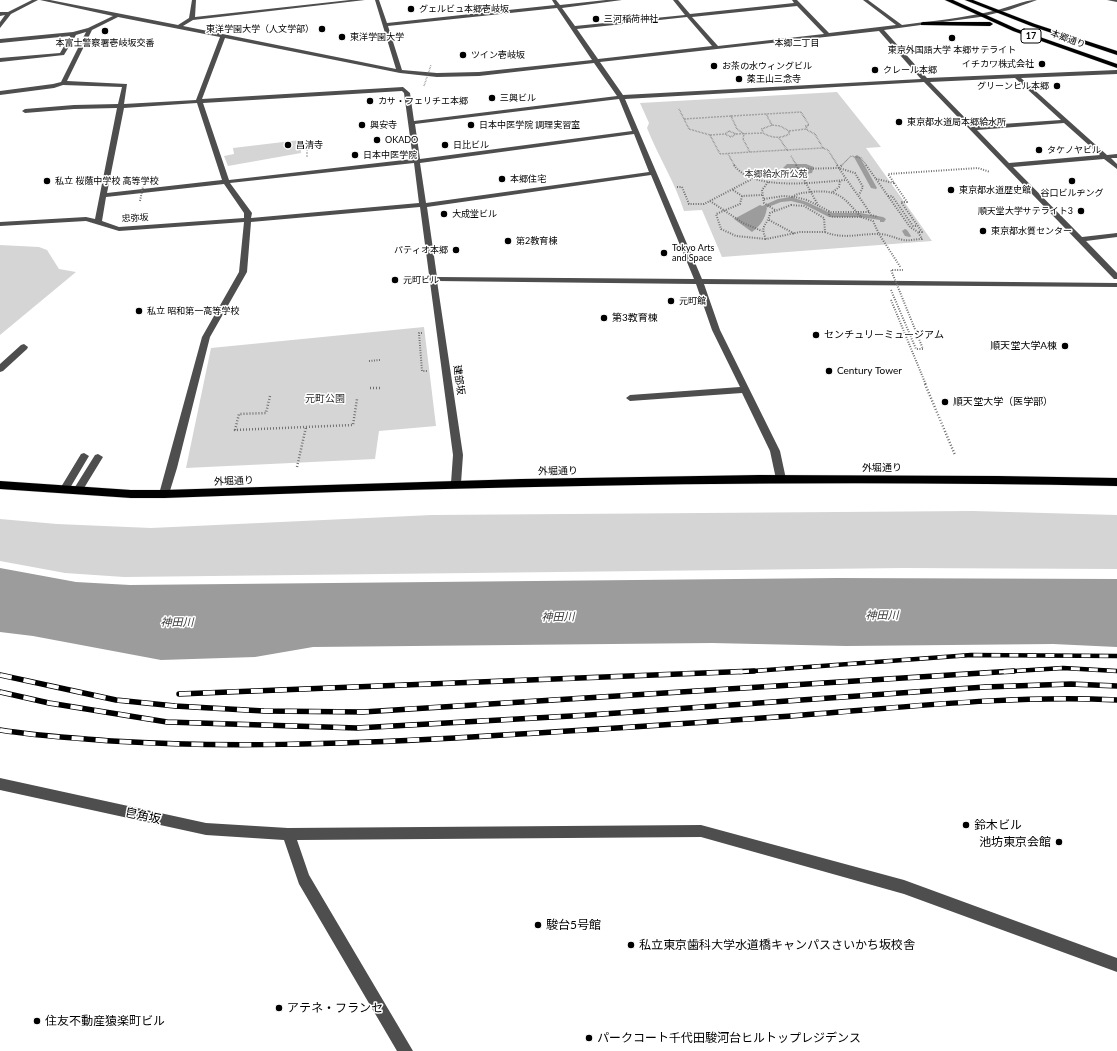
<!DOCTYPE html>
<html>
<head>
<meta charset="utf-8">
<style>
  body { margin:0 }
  canvas { display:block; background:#fff }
</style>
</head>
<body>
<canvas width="1117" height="1051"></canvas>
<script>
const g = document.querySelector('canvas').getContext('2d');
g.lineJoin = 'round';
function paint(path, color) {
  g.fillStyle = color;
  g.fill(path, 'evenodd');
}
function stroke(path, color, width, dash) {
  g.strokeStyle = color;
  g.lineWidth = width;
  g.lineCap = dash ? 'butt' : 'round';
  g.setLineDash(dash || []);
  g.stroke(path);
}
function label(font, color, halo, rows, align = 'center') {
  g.font = font + ' Lato,"Noto Sans JP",sans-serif';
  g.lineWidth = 3;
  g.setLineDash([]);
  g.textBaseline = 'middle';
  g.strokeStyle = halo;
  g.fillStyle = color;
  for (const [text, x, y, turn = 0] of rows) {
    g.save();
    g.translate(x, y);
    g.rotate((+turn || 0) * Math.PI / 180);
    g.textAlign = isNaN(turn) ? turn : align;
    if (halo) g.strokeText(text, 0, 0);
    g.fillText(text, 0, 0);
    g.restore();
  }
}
const green = new Path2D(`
  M 837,92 L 881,147 L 866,148 L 932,241 L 722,257 L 702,210 L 684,211 C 675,182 658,156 647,128 L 649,123 L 640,103 Z
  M 300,140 L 301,153 L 228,166 L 224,156 L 234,154 L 233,148 Z
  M 0,245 L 39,247 L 47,250 L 59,269 L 76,272 L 0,335 Z
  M 424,327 L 436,426 L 379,431 L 375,459 L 186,468 L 211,348 Z
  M 973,511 L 1117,515 L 1117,569 L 904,568 L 124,577 L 65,573 L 0,561 L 0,519 L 57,524 L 151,528 L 432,515 Z`);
const water = new Path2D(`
  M 787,164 L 806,164 L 814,167 L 812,173 C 801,175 792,176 783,168 Z
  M 760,205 L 767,208 C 765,219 761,225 752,232 L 734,219 Z
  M 0,568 L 76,582 L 130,585 L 837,578 L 1117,579 L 1117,647 L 1053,644 L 846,646 L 712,643 L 313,647 L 255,657 L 161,660 L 33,636 L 0,632 Z`);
const stream = new Path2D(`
  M 857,155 L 860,157 L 877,188 L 876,189 L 871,188 L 854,157 Z
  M 791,197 L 807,202 L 830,213 L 860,213 L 883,217 L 886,219 L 884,222 L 880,222 L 880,220 L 860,217 L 829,217 L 803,204 L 791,201 L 781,202 L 763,209 L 760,207 L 778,199 Z
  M 905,229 L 907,230 L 911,236 L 910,237 L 905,236 L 902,231 Z`);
const pathFar2 = new Path2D(`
  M 679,109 L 684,119
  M 766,114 L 772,125
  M 731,116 L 737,129 L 744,134 L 743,139 L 750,152
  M 731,116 L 684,119 L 689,129 L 710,135 L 720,154 L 750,152
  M 731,116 L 801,112 L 809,125 L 806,126 L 807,130 L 815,134 L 823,148 L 750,152
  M 772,125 L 780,126 L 789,131 L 789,134 C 780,139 772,138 763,133 L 762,129 Z
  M 729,131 L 736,134 L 731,137 L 725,134 Z
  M 789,131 L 806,129
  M 736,134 L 763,133
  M 710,135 L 725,134
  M 779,138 L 788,151
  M 307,140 L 307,157
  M 823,148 L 828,150 L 838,166
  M 728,154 L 735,166
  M 791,156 L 797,166
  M 841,166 L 851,156 L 861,158 L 867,166`);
const pathFar1 = new Path2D(`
  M 734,165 C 752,192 818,182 846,180
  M 796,165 L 818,205
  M 837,165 C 848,183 861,198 871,215 L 878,217
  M 866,165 L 910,227 L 918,232
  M 839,168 L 842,165
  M 798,169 L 839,168 L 855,173 L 863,187 L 859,195
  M 876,179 L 894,183
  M 768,182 L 762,190 L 764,203 L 775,210
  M 677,187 L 682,187 L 689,204 L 704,204 L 752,179
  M 733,190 L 742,196 L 762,195
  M 833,192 L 839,187 L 840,180
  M 742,196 L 740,204 L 716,214 L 721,229 L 736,236 L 766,239
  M 888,196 L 892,196 L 913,226 L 917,226
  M 792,197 C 798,193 803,193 810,192 C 839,189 843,197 861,217 L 833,217 L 829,216 L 829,211
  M 764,199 L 783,196 L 795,197 L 807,200 L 831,212 L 870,212
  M 710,201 L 743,223 L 762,231
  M 791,205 L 804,206 L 824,218 L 825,232 L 800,232 L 766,239 C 759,224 768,226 770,213 Z
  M 861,217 L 873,221 L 879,234 L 901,268
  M 769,220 L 795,234
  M 825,232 C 844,240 862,233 881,234 C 889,235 895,238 903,240 C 909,241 916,239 922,239 L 918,232 L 922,232 L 901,202 L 907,202 L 888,174 L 978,168 L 990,172
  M 891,300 L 926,385
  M 422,333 L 419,333 L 422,371 L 428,371
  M 369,361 L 380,360`);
const path = new Path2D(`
  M 925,384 L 955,455
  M 370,388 L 382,388
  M 270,396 L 266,413 L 239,414 L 235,430 L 353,425 L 357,399
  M 297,467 L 306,427`);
const minor = new Path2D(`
  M 32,0 L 38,0 L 11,14 L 0,28 L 0,22 L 5,15 L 0,16 L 0,12 L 8,12 Z
  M 40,0 L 50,0 L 178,25 L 189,18 L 192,0 L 196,0 L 195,17 L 350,0 L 365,0 L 193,20 L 183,26 L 396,69 L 375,0 L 379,0 L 387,23 L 555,5 L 552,0 L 556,0 L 560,5 L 606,0 L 622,0 L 562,8 L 575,26 L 685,15 L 673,0 L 678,0 L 690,14 L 794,3 L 792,0 L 797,0 L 829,33 L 896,25 L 863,0 L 868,0 L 902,25 C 932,21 963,18 993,11 C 1008,8 1023,0 1037,0 L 1009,10 L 980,17 L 884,30 L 927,78 L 1117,70 L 1117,74 L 1021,78 L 1107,155 L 1117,154 L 1117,158 L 1111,158 L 1117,164 L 1117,169 L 1104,159 L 1013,167 L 1082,237 L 1117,233 L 1117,237 L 1086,241 L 1117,273 L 1117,279 L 1114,279 L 924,82 L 625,99 L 702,279 L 1117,283 L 1117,287 L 704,284 L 720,330 L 780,451 L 786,479 L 781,482 L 776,479 L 770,451 L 742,393 L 630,401 L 626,398 L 630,395 L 740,387 L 712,330 L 696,284 L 437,281 L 463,455 L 461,483 L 456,487 L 451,483 L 453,455 L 420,207 L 251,222 L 247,272 L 210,337 L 177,468 L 169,494 L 164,498 L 159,494 L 202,337 L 239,272 L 244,222 L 119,231 L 86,221 L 0,226 L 0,222 L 86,217 L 95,219 L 117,108 L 74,109 L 25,113 L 22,111 L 25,109 L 74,105 L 118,104 L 122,87 L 63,85 L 54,88 L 0,95 L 0,91 L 53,84 L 61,82 L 86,32 L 76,35 L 64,55 L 0,62 L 0,58 L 60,53 L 70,36 L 0,43 L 0,39 L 73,32 L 88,28 L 113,16 ZM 797,6 L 824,34 L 718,46 L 692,17 ZM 557,8 L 592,60 L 479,72 L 437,73 L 402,70 L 388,26 ZM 118,17 L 220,37 L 196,100 L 124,104 L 127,84 L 67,81 L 92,30 ZM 687,17 L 712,46 L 598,59 L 577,29 ZM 879,31 L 921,79 L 623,95 L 600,62 ZM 225,38 L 400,73 L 437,77 L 479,76 L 594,63 L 617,96 L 414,121 L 410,93 L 403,87 L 202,99 ZM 1015,78 L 1061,120 L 973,126 L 930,82 ZM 402,91 L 404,93 L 413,159 L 229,180 L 203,103 ZM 619,99 L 632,131 L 420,159 L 415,124 ZM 197,103 L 222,180 L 107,193 L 124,108 ZM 1064,123 L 1100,155 L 1009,163 L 977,130 ZM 634,134 L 649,172 L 426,203 L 420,163 ZM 414,163 L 419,203 L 251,218 L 252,213 L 230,183 ZM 651,175 L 694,279 L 437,277 L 427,207 ZM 224,184 L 244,213 L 244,218 L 119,227 L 102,221 L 106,197 Z
  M 1107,0 L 1117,0 L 1117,2 Z
  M 24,344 L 28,347 L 27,349 L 3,371 L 0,372 L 0,364 L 21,345 Z
  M 84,453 L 89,456 L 67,493 L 61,493 L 59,490 L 61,487 L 81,454 Z
  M 98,454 L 103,457 L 81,493 L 75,493 L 73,490 L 75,487 L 95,455 Z
  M 0,778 L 206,823 L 288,828 L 701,825 L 904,880 L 1117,958 L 1117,972 L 904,894 L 701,837 L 297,840 L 309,875 L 413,1051 L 397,1051 L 299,884 L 284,840 L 206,835 L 0,790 Z`);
const major = new Path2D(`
  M 759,475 L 998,476 L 1117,478 L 1117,486 C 799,479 482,486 164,498 L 131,498 L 0,489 L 0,481 L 131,490 L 164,490 L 521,479 Z`);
const highway = new Path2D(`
  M 945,0 L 953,0 L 1017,29 L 1117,64 L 1117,68 L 1013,31 Z
  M 965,0 L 973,0 L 1035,24 L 1117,51 L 1117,55 L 1031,26 Z
  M 923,22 L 990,22 L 993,24 L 990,26 L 921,25 L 921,23 Z`);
const railFar1 = new Path2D(`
  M 740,672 L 971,655 L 1117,656
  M 999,672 L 1063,668 L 1117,671`);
const rail = new Path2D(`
  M 0,675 L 116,700 L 175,706 L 264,711 L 363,712 L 1014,671
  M 0,692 L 49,703 L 167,722 L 357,728 L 589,715 L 985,687 L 1071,684 L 1117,686
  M 179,694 L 754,671
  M 0,730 C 37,736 75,738 112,741 C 226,748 341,744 455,738 C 571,731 687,724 803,715 C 908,707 1012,695 1117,700`);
const pathBridgeFar1 = new Path2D(`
  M 424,86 L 431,65`);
const pathBridge = new Path2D(`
  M 140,201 L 144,182
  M 891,290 L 916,349 L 923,349 L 891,270 L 903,270`);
const markers = [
  [411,9,4,"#000"],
  [596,19,4,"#000"],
  [322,29,4,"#000"],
  [105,31,4,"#000"],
  [342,37,4,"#000"],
  [952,38,4,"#000"],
  [463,55,4,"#000"],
  [1042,64,4,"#000"],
  [714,66,4,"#000"],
  [875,70,4,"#000"],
  [739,79,4,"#000"],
  [1057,86,4,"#000"],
  [492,98,4,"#000"],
  [370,101,4,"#000"],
  [899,122,4,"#000"],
  [362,125,4,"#000"],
  [471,125,4,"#000"],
  [377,140,4,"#000"],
  [288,145,4,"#000"],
  [445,145,4,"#000"],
  [1039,150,4,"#000"],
  [355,155,4,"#000"],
  [502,179,4,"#000"],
  [47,181,4,"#000"],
  [1072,181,4,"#000"],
  [951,190,4,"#000"],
  [1081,211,4,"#000"],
  [444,214,4,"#000"],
  [983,231,4,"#000"],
  [508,241,4,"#000"],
  [456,250,4,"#000"],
  [664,253,4,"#000"],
  [395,280,4,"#000"],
  [671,301,4,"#000"],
  [139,311,4,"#000"],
  [604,318,4,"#000"],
  [816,335,4,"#000"],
  [1065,346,4,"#000"],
  [829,371,4,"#000"],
  [945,402,4,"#000"],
  [966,825,4,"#000"],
  [1059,842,4,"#000"],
  [538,925,4,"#000"],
  [631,945,4,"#000"],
  [279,1008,4,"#000"],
  [37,1021,4,"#000"],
  [589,1038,4,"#000"]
];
const farPoinames = [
  ["グェルビュ本郷壱岐坂",419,9],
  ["三河稲荷神社",604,19],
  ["東洋学園大学（人文学部）",314,29,"right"],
  ["東洋学園大学",350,37],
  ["本富士警察署壱岐坂交番",105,43,"center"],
  ["東京外国語大学 本郷サテライト",952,50,"center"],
  ["ツイン壱岐坂",471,55],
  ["イチカワ株式会社",1034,64,"right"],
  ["お茶の水ウィングビル",722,66],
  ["クレール本郷",883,70],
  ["薬王山三念寺",747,79],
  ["グリーンヒル本郷",1049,86,"right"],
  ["三興ビル",500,98],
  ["カサ・フェリチエ本郷",378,101],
  ["東京都水道局本郷給水所",907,122],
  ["興安寺",370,125],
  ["日本中医学院 調理実習室",479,125],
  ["OKADO",385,140],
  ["昌清寺",296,145],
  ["日比ビル",453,145],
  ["タケノヤビル",1047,150],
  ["日本中医学院",363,155],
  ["本郷住宅",510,179],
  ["私立 桜蔭中学校 高等学校",55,181],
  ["東京都水道歴史館",959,190],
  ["谷口ビルヂング",1072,193,"center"],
  ["順天堂大学サテライト3",1073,211,"right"],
  ["大成堂ビル",452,214],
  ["東京都水質センター",991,231],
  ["第2教育棟",516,241],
  ["Tokyo Arts",672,248],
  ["and Space",672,258],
  ["パティオ本郷",448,250,"right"],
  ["元町ビル",403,280],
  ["元町館",679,301],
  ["私立 昭和第一高等学校",147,311]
];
const shields = [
  [1031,36,20]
];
const shieldNames = [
  ["17",1031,36]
];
const farStreetnames = [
  ["本郷通り",1068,39,20],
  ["忠弥坂",135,218,-3]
];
const farNeighbourhoodnames = [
  ["本郷二丁目",797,43]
];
const farParknames = [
  ["本郷給水所公苑",776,174]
];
const poiNames = [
  ["第3教育棟",612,318],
  ["センチュリーミュージアム",824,335],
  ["順天堂大学A棟",1057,346,"right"],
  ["Century Tower",837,371],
  ["順天堂大学（医学部）",953,402]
];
const streetNames = [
  ["建部坂",459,380,82],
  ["外堀通り",882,468],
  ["外堀通り",558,471,-1],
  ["外堀通り",234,481,-2]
];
const parkNames = [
  ["元町公園",325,399]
];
const waterNames = [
  ["神田川",882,615],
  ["神田川",558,617,-1],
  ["神田川",177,622]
];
const nearStreetnames = [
  ["皀角坂",143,816,12]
];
const nearPoinames = [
  ["鈴木ビル",974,825],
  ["池坊東京会館",1051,842,"right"],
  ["駿台5号館",546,925],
  ["私立東京歯科大学水道橋キャンパスさいかち坂校舎",639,945],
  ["アテネ・フランセ",287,1008],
  ["住友不動産猿楽町ビル",45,1021],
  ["パークコート千代田駿河台ヒルトップレジデンス",597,1038]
];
paint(green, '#d5d5d5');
paint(water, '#9c9c9c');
paint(stream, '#9c9c9c');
stroke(major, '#dbdbdb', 1);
stroke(highway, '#dbdbdb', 1);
stroke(pathFar2, '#707070', 1.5, [0.5, 1]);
stroke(pathFar1, '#707070', 2, [1, 1.5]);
stroke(path, '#707070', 2.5, [1, 2]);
paint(minor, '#4e4e4e');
paint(major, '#000');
paint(highway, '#000');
stroke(railFar1, '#000', 4.5);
stroke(rail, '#000', 5.5);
stroke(railFar1, '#fff', 3, [9]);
stroke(rail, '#fff', 4, [12]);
stroke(pathBridgeFar1, '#707070', 1.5, [0.5, 1]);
stroke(pathBridge, '#707070', 2, [1, 1.5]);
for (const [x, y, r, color] of markers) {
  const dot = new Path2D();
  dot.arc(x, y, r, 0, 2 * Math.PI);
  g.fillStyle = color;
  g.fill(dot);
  stroke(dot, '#fff', 1.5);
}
label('9px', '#000', '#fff', farPoinames, 'left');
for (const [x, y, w] of shields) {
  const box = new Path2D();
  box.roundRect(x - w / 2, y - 7, w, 14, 3);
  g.fillStyle = '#fff';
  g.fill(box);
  stroke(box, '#000', 1);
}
label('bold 9px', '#000', null, shieldNames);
label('9px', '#000', '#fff', farStreetnames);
label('9px', '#000', '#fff', farNeighbourhoodnames);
label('9px', '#2c2c2c', '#fff', farParknames);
label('10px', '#000', '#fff', poiNames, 'left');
label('10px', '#000', '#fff', streetNames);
label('10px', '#2c2c2c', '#fff', parkNames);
label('italic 11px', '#3d3d3d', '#fff', waterNames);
label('12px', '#000', '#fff', nearStreetnames);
label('12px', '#000', '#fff', nearPoinames, 'left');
</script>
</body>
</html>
